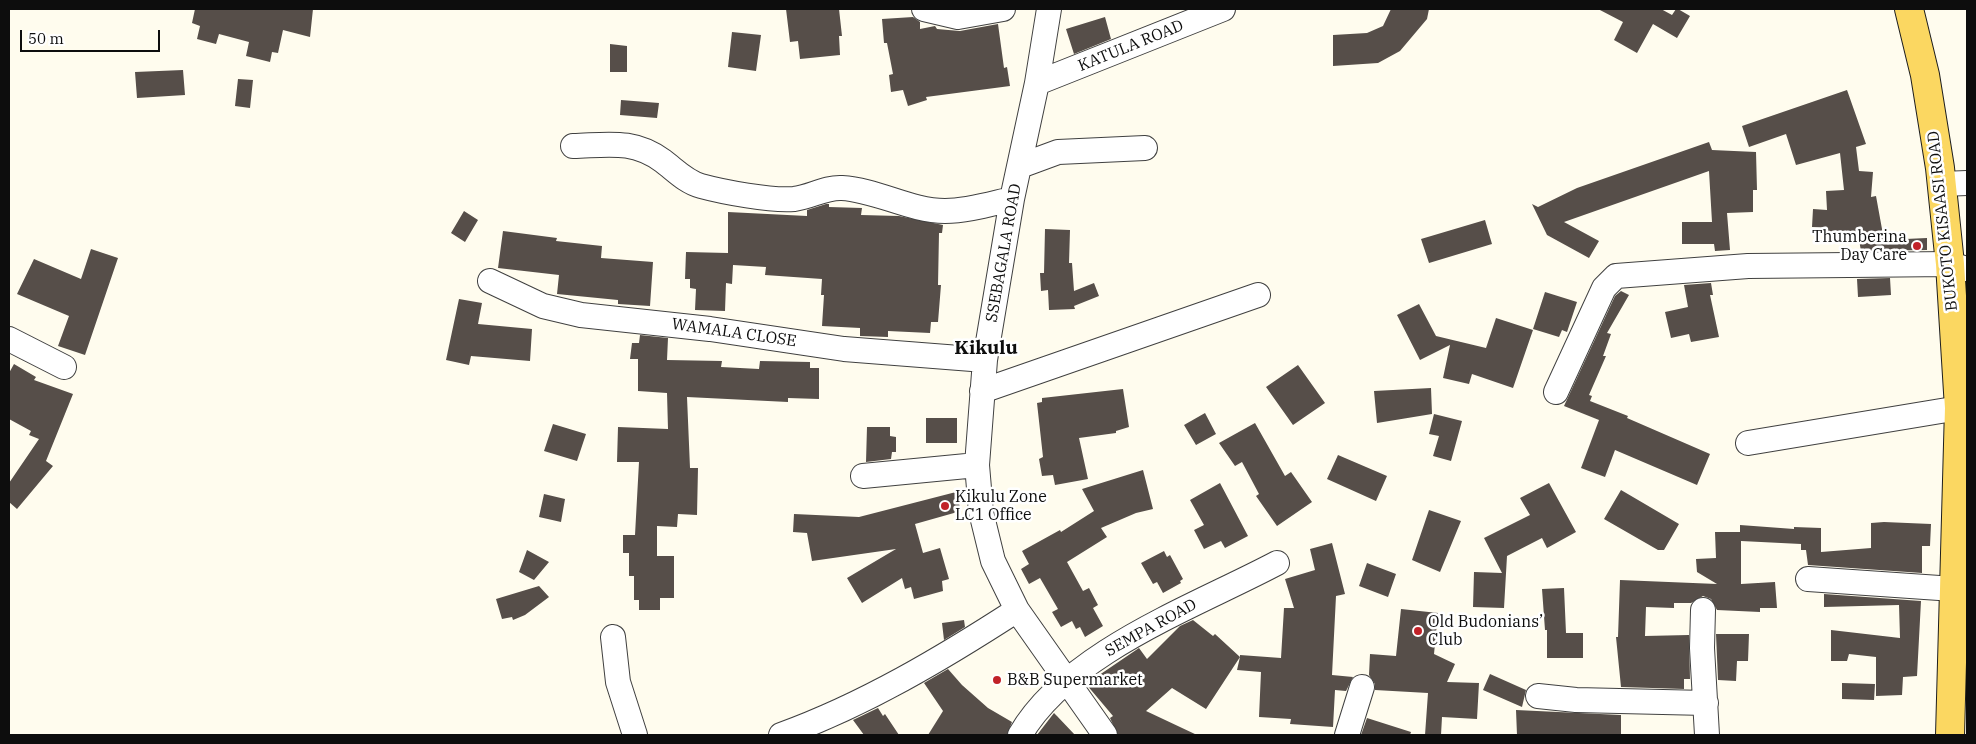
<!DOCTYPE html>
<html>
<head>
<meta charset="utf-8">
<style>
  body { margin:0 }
  #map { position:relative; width:1976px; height:744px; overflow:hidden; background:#fffcee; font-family:"IBM Plex Serif",serif }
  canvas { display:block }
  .frame { position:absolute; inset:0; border:10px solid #0d0d0d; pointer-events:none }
  .scale { position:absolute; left:20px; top:30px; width:140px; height:22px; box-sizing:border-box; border:2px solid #0d0d0d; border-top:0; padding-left:6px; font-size:15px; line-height:18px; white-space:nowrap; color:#0d0d0d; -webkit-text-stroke:4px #fff; paint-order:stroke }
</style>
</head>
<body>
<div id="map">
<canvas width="1976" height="744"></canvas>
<div class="frame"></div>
<div class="scale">50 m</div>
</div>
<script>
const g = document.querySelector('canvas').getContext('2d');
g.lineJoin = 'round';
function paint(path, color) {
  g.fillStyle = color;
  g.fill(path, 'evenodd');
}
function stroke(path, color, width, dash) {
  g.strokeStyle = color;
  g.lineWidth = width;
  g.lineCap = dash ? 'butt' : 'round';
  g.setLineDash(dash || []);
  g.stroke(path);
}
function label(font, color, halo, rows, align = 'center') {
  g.font = font + ' "IBM Plex Serif",serif';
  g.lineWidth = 5;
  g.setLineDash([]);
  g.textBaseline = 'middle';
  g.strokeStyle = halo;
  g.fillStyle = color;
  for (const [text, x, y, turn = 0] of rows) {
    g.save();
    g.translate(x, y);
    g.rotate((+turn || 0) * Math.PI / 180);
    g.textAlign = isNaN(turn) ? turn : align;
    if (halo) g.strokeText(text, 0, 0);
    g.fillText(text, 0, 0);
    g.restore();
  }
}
const building = new Path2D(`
  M 195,9 L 313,9 L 310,37 L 283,30 L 278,53 L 272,52 L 270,62 L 246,56 L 249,42 L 219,34 L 216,44 L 197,39 L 200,26 L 192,23 Z
  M 786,9 L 839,9 L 842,36 L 839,36 L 840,55 L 800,59 L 798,41 L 790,42 Z
  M 1391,9 L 1429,9 L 1427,19 L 1400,51 L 1378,63 L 1333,66 L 1333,35 L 1367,33 L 1383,26 Z
  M 1598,9 L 1661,9 L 1672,15 L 1676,9 L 1678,9 L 1690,16 L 1677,38 L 1653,24 L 1637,53 L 1614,40 L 1623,22 Z
  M 913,17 L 920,22 L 920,29 L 935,26 L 937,29 L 960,31 L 998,24 L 1004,68 L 1007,67 L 1010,86 L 926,97 L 927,100 L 908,106 L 903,90 L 891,92 L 889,75 L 893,74 L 887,43 L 884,43 L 882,19 Z
  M 1105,17 L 1111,39 L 1074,54 L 1066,29 Z
  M 732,32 L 761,35 L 756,71 L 728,67 Z
  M 610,44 L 627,46 L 627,72 L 610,72 Z
  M 183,70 L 185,95 L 137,98 L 135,72 Z
  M 238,79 L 253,80 L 250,108 L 235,106 Z
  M 1847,90 L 1866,144 L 1856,147 L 1859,171 L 1873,172 L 1871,197 L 1876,196 L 1884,240 L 1927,238 L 1927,250 L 1861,251 L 1859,240 L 1829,241 L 1828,228 L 1812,227 L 1813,209 L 1827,210 L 1826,191 L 1844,190 L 1840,153 L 1796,165 L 1786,134 L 1749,147 L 1742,126 Z
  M 621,100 L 659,103 L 657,118 L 620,115 Z
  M 1709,142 L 1712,150 L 1756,152 L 1757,190 L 1753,190 L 1753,212 L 1727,213 L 1730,250 L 1715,251 L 1714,244 L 1682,244 L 1682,222 L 1712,222 L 1709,171 L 1564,222 L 1599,241 L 1589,258 L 1547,235 L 1532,204 L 1538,207 L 1577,188 Z
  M 826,204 L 829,204 L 829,207 L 862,208 L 861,215 L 899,216 L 943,225 L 942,233 L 939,233 L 938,285 L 941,285 L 938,322 L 931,322 L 930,333 L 888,331 L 888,337 L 860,336 L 860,328 L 822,326 L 824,295 L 821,295 L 822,279 L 765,275 L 766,267 L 733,265 L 732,284 L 726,283 L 725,311 L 695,310 L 696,289 L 690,288 L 690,279 L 685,279 L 686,252 L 728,253 L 728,212 L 807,216 L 807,210 Z
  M 464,211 L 478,220 L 465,242 L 451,233 Z
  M 1485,220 L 1492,244 L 1429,263 L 1421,239 Z
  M 1045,229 L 1070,230 L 1069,263 L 1072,263 L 1074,291 L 1094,283 L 1099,296 L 1074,306 L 1075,309 L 1049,310 L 1048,290 L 1041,291 L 1040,273 L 1044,273 Z
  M 503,231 L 557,238 L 556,241 L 602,246 L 601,258 L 653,262 L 650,306 L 618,304 L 618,300 L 557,294 L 559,275 L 498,268 Z
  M 91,249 L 118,258 L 85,355 L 58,346 L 69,316 L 17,294 L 34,259 L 81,279 Z
  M 1890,278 L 1891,295 L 1858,297 L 1857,279 Z
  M 1711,283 L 1713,295 L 1710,295 L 1719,337 L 1691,342 L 1689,334 L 1671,338 L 1665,312 L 1688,307 L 1684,285 Z
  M 1621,291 L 1629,295 L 1607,333 L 1611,334 L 1603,356 L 1606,356 L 1589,395 L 1592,396 L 1590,401 L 1628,416 L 1627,418 L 1710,454 L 1697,485 L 1615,450 L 1605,477 L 1581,468 L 1599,420 L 1564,406 L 1615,296 Z
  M 1545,292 L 1577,302 L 1567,332 L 1562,330 L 1559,337 L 1533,329 Z
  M 459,299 L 482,303 L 478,324 L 532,329 L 530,361 L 471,356 L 469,365 L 446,360 Z
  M 1419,304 L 1436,336 L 1486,348 L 1496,318 L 1533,330 L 1513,388 L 1472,374 L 1469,384 L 1443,378 L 1450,345 L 1420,360 L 1397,315 Z
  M 640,335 L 668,338 L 667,360 L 722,361 L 721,367 L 759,369 L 760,361 L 810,362 L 810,368 L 819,368 L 819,399 L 788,398 L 788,402 L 687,397 L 690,468 L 698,468 L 697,515 L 678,514 L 677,527 L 657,526 L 657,556 L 674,556 L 674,598 L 660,598 L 660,610 L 639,610 L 639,600 L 634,600 L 634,576 L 629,576 L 629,553 L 623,553 L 623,535 L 635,535 L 639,462 L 617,462 L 618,427 L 668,429 L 667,393 L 638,391 L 638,359 L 630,359 L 632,343 L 639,343 Z
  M 14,364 L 36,377 L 34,380 L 73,394 L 46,461 L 53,466 L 17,509 L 9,502 L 9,483 L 39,439 L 29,435 L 31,431 L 9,419 L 9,373 Z
  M 1298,365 L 1325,403 L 1293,425 L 1266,387 Z
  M 1431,388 L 1432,414 L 1377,423 L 1374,391 Z
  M 1123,389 L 1129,427 L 1116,431 L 1116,433 L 1079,438 L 1088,479 L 1055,485 L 1053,475 L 1042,476 L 1039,459 L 1043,457 L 1037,403 L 1042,402 L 1042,398 Z
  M 1205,413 L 1216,434 L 1196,445 L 1184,425 Z
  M 1434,414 L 1462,421 L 1451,461 L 1433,456 L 1439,436 L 1429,434 Z
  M 926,418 L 957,418 L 957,443 L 926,443 Z
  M 1255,423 L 1285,476 L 1291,472 L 1312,502 L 1277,526 L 1256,496 L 1259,494 L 1242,462 L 1235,466 L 1219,443 Z
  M 553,424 L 586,434 L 577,461 L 544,451 Z
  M 867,427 L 890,427 L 890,436 L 896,437 L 896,452 L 892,452 L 891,459 L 866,462 Z
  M 1338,455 L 1387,476 L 1376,501 L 1327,479 Z
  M 1143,470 L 1153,509 L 1136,513 L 1101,528 L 1107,537 L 1067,562 L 1083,591 L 1089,588 L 1098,605 L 1093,608 L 1103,626 L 1085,637 L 1080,627 L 1076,629 L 1072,621 L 1061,627 L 1052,612 L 1058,609 L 1040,578 L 1029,584 L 1021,569 L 1029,564 L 1022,551 L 1060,530 L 1061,532 L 1094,511 L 1082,489 Z
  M 1220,483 L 1248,536 L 1225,548 L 1221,541 L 1204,549 L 1194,530 L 1204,525 L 1190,500 Z
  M 1549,483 L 1576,532 L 1547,548 L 1542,538 L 1507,556 L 1504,608 L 1473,607 L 1474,572 L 1502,573 L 1484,538 L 1530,515 L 1520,498 Z
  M 1621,490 L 1679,524 L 1664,550 L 1658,550 L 1604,519 Z
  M 956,492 L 961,511 L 915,524 L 923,553 L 940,548 L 949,579 L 942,581 L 943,591 L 914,599 L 911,587 L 905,589 L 902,578 L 862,603 L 847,578 L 896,549 L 812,561 L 807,533 L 793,532 L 794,514 L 859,517 Z
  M 544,494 L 565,499 L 561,522 L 539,517 Z
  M 1429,510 L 1461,521 L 1440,572 L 1412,560 Z
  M 1884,522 L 1931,524 L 1930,546 L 1922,546 L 1922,573 L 1808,565 L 1806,550 L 1801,550 L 1801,544 L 1741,541 L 1741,584 L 1775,582 L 1777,608 L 1760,608 L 1760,612 L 1717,610 L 1711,599 L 1703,596 L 1691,603 L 1674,603 L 1674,608 L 1646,607 L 1645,636 L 1689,635 L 1690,679 L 1684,679 L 1684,689 L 1621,687 L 1616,637 L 1618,637 L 1620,580 L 1717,584 L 1697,572 L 1696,559 L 1716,558 L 1715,532 L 1740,532 L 1740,525 L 1794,529 L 1794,527 L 1821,528 L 1821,552 L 1871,548 L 1871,523 Z
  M 1332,543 L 1345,594 L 1336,596 L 1332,675 L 1353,677 L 1346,691 L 1335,690 L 1333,727 L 1290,724 L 1291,719 L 1259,717 L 1261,672 L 1237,670 L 1240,657 L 1206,709 L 1172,688 L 1146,711 L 1197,735 L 1118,735 L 1110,718 L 1113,716 L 1086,684 L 1139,648 L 1147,659 L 1180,626 L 1193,620 L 1213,636 L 1215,634 L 1240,657 L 1240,655 L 1281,658 L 1284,608 L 1294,608 L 1285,579 L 1315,570 L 1310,549 Z
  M 527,550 L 549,562 L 534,580 L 519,572 Z
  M 1164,551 L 1167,557 L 1170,555 L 1183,579 L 1180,581 L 1181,583 L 1163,593 L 1157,582 L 1153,584 L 1141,563 Z
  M 1367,563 L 1396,574 L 1388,597 L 1359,586 Z
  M 539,586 L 549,597 L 525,615 L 513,620 L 512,617 L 502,619 L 496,599 Z
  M 1564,588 L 1566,633 L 1583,633 L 1583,658 L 1547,658 L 1547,630 L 1545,630 L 1542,589 Z
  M 1824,594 L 1921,601 L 1917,676 L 1903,677 L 1902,695 L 1876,696 L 1876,657 L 1849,654 L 1847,661 L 1831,661 L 1831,630 L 1900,638 L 1899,605 L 1824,607 Z
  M 1401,609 L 1438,613 L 1434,654 L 1455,664 L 1447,682 L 1479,683 L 1477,719 L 1442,717 L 1441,735 L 1425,735 L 1428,693 L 1375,690 L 1375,684 L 1369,675 L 1370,654 L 1396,656 Z
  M 964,620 L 965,627 L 944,640 L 942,623 Z
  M 1716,634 L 1749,634 L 1748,661 L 1737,661 L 1736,681 L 1718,680 Z
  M 948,669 L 962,685 L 988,708 L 1012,722 L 1007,735 L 928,735 L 943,711 L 924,683 Z
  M 1490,674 L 1526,690 L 1522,707 L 1483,690 Z
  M 1842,683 L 1875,684 L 1874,700 L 1842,699 Z
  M 878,708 L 883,716 L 885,714 L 899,735 L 864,735 L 853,720 Z
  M 1516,710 L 1621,715 L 1621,735 L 1517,735 Z
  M 1054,713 L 1057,716 L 1075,735 L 1037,735 Z
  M 1367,718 L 1411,732 L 1410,735 L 1361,735 Z`);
const minor = new Path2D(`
  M 924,9 L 958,17 L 1003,9
  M 1049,9 L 1037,83 L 1012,199 L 985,360 L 977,465 L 981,512 L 993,561 L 1017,610 L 1105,735
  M 1037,83 L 1223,9
  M 573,146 C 608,145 633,139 663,161 C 675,170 686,182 701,186 C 723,192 771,201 794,199 C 811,197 825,187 842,188 C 877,190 910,211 945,211 C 968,211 990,204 1012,199
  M 1020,166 L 1058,152 L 1145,148
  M 1942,184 L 1967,183
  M 490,281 L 543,306 L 581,315 L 710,329 L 844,349 L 985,360
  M 9,339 L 64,367
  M 982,391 L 1258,295
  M 1556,392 L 1604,288 L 1616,276 L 1748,266 L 1950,264 L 1967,269
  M 1748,443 L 1959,408
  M 863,476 L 977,465
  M 1808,579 L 1954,589
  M 1703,610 L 1702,648 L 1707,735
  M 613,637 L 618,682 L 635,735
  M 1538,696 L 1576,700 L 1706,703
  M 781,735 C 864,705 943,658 1017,610
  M 1020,735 C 1068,652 1194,607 1277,563
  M 1347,735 L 1362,687`);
const major = new Path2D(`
  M 1909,9 L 1925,75 L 1940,168 L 1950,264 L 1959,408 L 1950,735`);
const markers = [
  [1917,246,5,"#c12228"],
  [945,506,5,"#c12228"],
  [1418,631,5,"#c12228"],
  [997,680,5,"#c12228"]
];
const streetNames = [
  ["KATULA ROAD",1131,46,-22],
  ["BUKOTO KISAASI ROAD",1943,221,-96],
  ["SSEBAGALA ROAD",1004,253,-80],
  ["WAMALA CLOSE",734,333,8],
  ["SEMPA ROAD",1151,628,-29]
];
const poiNames = [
  ["Thumberina",1907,237,"right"],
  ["Day Care",1907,255,"right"],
  ["Kikulu Zone",955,497],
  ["LC1 Office",955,515],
  ["Old Budonians’",1428,622],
  ["Club",1428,640],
  ["B&B Supermarket",1007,680]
];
const quarterNames = [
  ["Kikulu",986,349]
];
paint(building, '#564e49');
stroke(minor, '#404040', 26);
stroke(major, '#1e1e1e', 30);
stroke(minor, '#fff', 24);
stroke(major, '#fbd761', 28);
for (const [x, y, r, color] of markers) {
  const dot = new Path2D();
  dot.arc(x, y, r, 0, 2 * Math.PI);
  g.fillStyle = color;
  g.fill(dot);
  stroke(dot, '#fff', 2);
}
label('16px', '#0d0d0d', '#fff', streetNames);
label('16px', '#0d0d0d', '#fff', poiNames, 'left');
label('bold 19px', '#0d0d0d', '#fff', quarterNames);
</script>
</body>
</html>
